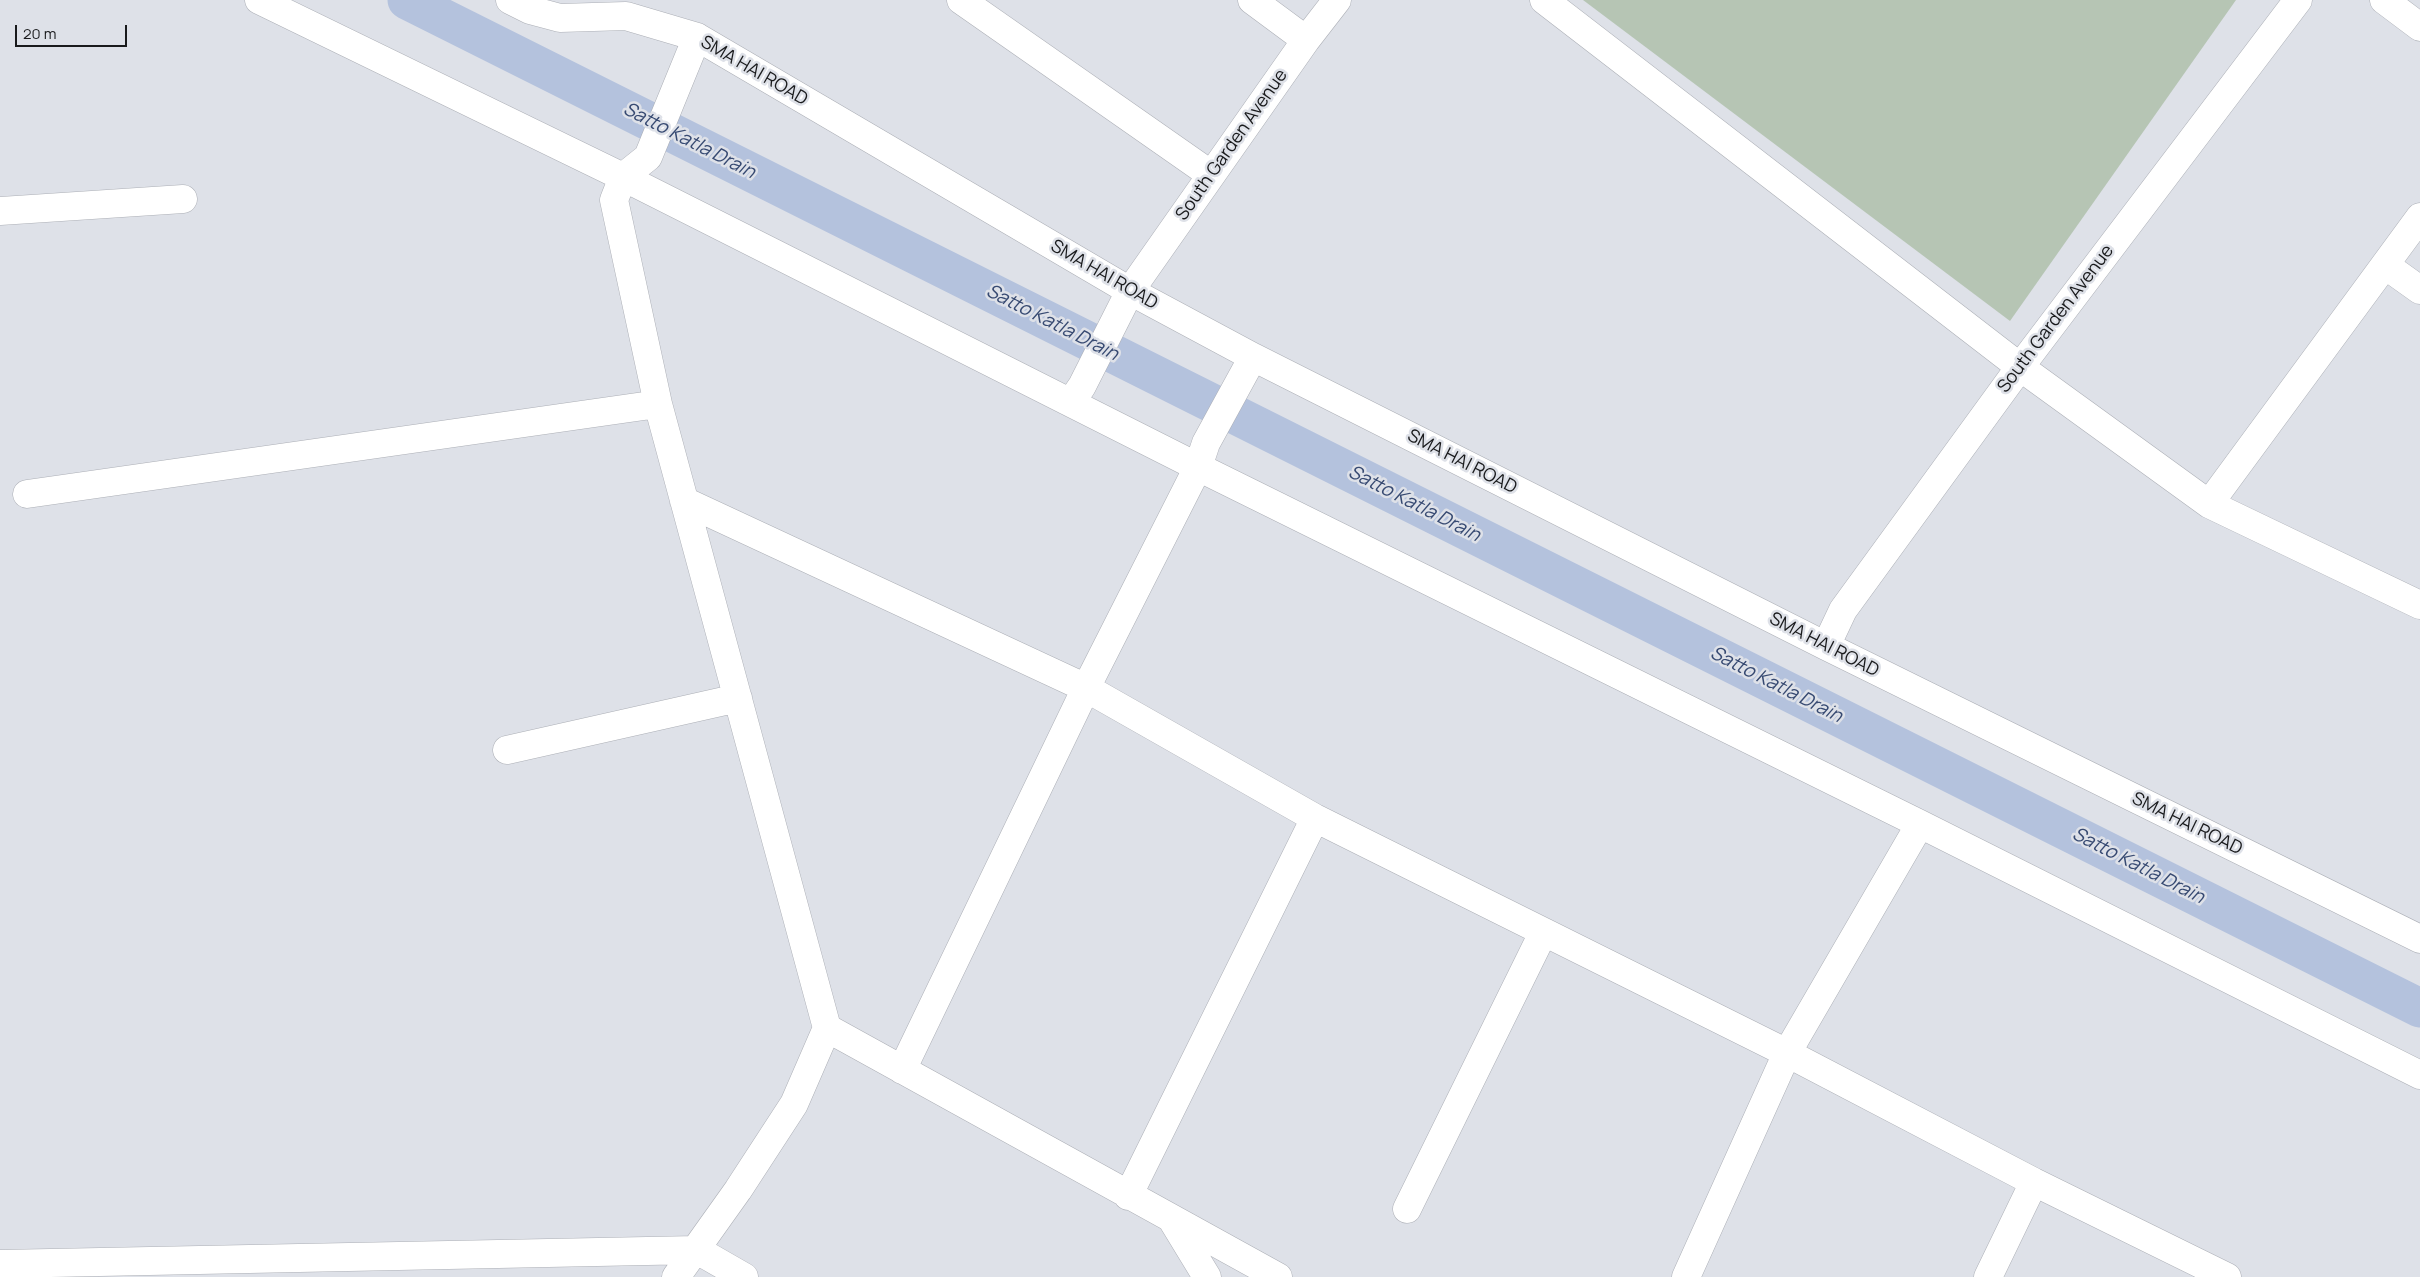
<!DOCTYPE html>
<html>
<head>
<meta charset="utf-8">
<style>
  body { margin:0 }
  #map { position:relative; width:2420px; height:1277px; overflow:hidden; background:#dee1e8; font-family:Manrope,sans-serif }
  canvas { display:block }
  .scale { position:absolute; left:15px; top:25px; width:112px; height:22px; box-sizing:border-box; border:2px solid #191a1c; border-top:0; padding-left:6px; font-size:15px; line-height:18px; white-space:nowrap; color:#191a1c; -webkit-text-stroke:4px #dee1e8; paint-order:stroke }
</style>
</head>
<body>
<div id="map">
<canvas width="2420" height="1277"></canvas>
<div class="scale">20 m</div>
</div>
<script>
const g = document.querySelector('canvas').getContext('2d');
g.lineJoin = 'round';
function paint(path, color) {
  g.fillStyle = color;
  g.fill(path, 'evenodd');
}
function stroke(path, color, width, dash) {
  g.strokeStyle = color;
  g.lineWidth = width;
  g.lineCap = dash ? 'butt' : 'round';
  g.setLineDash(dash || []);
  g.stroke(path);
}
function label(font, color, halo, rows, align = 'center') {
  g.font = font + ' Manrope,sans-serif';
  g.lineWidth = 5;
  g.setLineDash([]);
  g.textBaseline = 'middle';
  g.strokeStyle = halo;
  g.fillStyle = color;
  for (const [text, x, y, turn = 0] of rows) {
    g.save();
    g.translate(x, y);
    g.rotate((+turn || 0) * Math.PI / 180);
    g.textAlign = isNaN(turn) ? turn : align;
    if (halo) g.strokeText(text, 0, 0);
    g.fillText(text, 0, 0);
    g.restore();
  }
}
const green = new Path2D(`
  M 1583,0 L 2236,0 L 2010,321 Z`);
const canal = new Path2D(`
  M 407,0 L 2420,1008`);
const minor = new Path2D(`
  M 259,0 L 623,177 L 1198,467 L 1920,824 L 2420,1075
  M 510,0 L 530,10 L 560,18 L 626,16 L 697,37 L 1130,291 L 1253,357 L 1826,646 L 2420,939
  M 961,0 L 1210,174
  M 1252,0 L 1306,40
  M 1544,0 L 2020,367 L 2209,504 L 2420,605
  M 2384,0 L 2420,27
  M 697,37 L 648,157 L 623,177 L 614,200 L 658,404 L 827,1028 L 1278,1277
  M 0,211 L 183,199
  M 2385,265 L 2420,290
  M 1071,402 L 1082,386 L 1130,291 L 1306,40 L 1337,0
  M 27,494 L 658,404
  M 684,501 L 1086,688 L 1315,818 L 1787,1053 L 2034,1182 L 2227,1277
  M 2209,504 L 2420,217
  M 1826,646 L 1843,610 L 2020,367 L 2298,0
  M 507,750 L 738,698
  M 902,1070 L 1086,688 L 1198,467 L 1206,443 L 1253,357
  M 1128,1196 L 1315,818
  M 1407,1209 L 1543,933
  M 1171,1218 L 1207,1277
  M 0,1264 L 697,1250 L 744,1277
  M 676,1277 L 738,1190 L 794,1104 L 827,1028
  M 1686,1277 L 1787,1053 L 1920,824
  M 1988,1277 L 2034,1182`);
const streetNames = [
  ["SMA HAI ROAD",754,71,30],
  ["South Garden Avenue",1232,145,-55],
  ["SMA HAI ROAD",1104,275,30],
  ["South Garden Avenue",2056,319,-53],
  ["SMA HAI ROAD",1462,462,27],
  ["SMA HAI ROAD",1824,645,27],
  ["SMA HAI ROAD",2187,824,26]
];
const waterNames = [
  ["Satto Katla Drain",689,141,27],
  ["Satto Katla Drain",1052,323,27],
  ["Satto Katla Drain",1414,504,27],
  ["Satto Katla Drain",1776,685,27],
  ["Satto Katla Drain",2138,866,27]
];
paint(green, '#b6c5b4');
stroke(canal, '#b4c2dd', 39);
stroke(minor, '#acafb6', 29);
stroke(minor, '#fff', 28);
label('18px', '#191a1c', '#dee1e8', streetNames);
label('italic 19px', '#374a72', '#dee1e8', waterNames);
</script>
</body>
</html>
